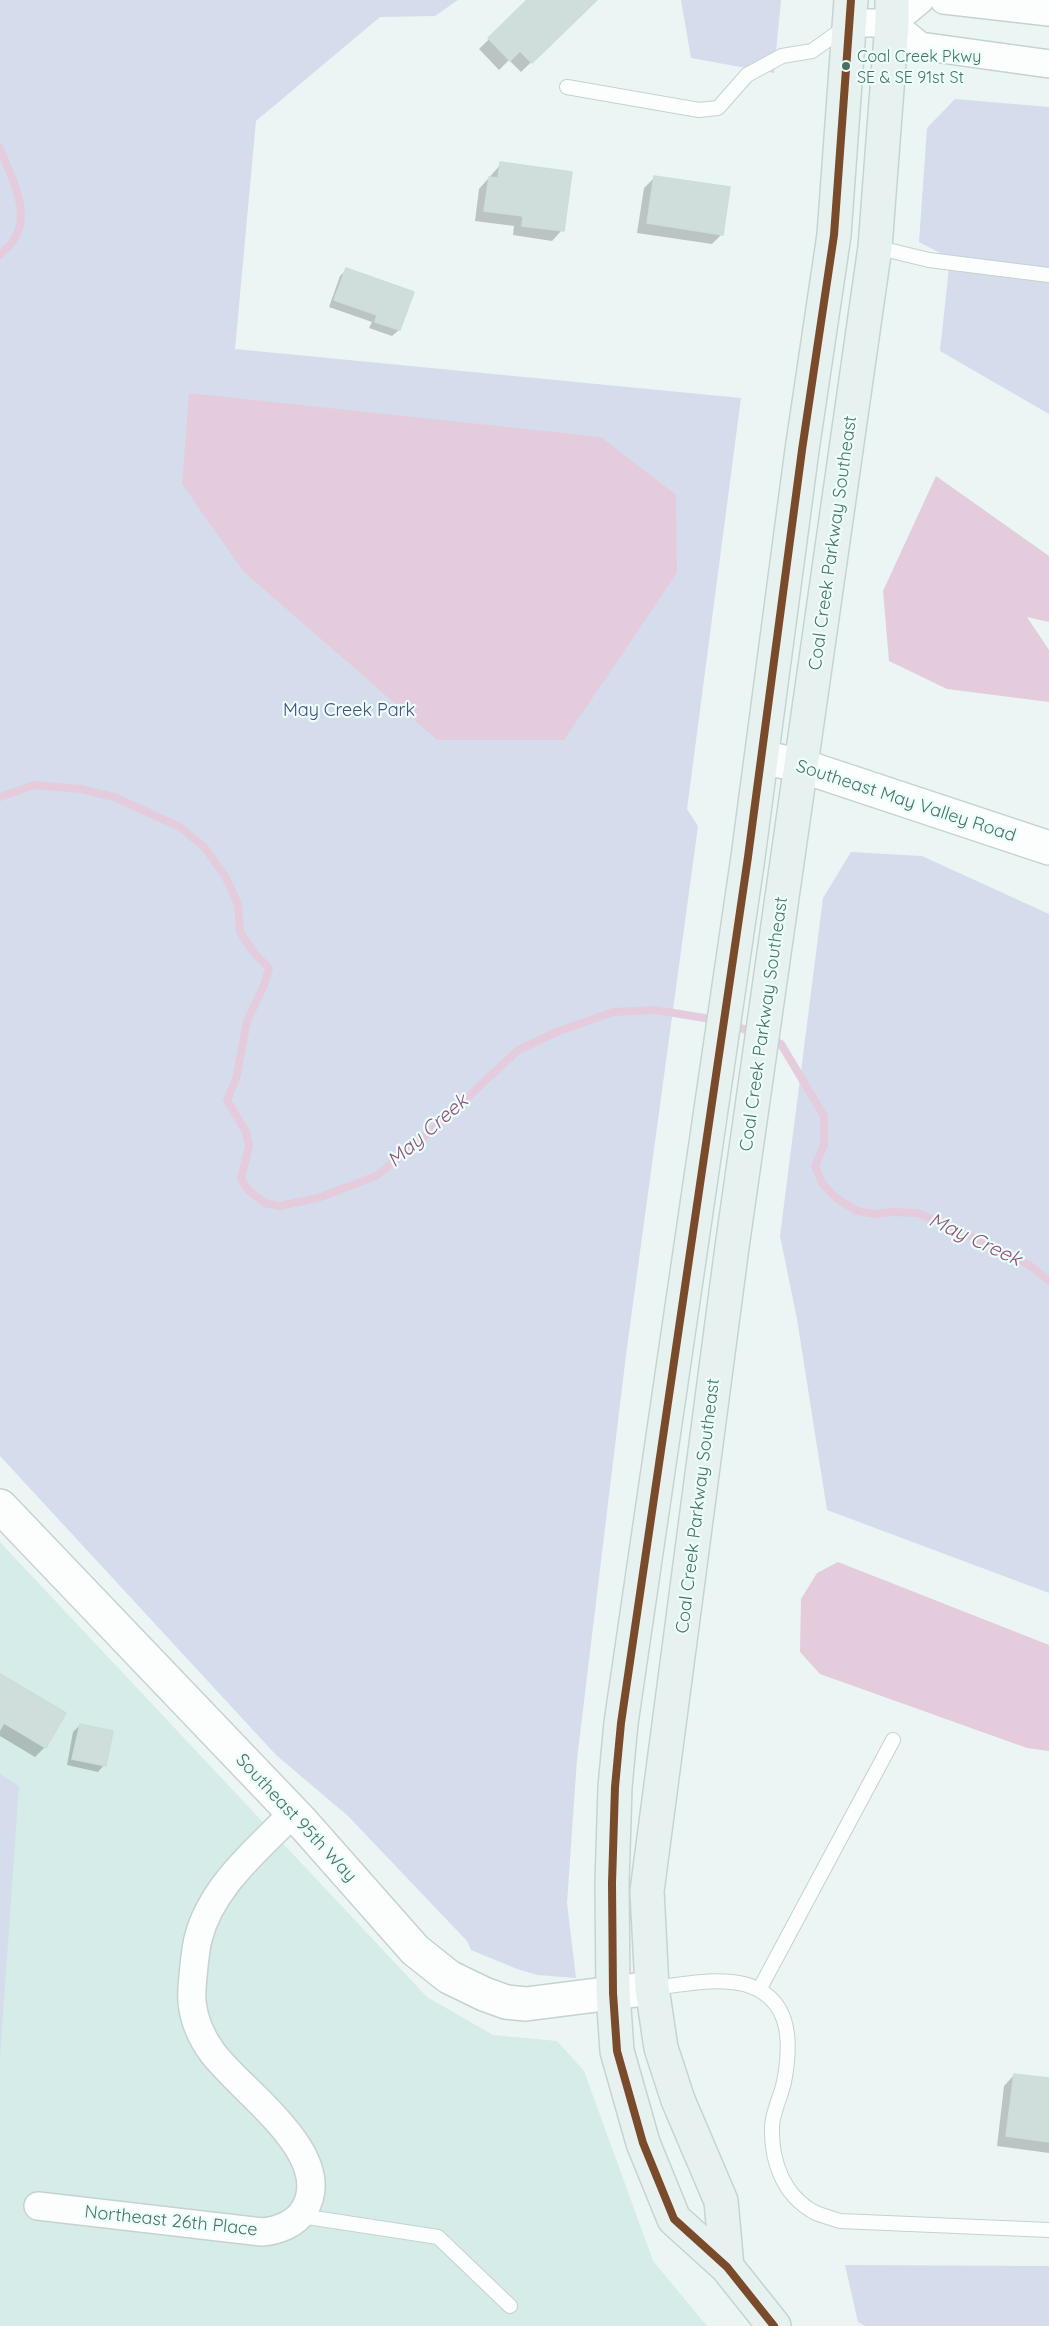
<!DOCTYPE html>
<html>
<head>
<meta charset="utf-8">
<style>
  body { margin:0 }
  canvas { display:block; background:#eaf5f4 }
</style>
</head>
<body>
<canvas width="1049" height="2326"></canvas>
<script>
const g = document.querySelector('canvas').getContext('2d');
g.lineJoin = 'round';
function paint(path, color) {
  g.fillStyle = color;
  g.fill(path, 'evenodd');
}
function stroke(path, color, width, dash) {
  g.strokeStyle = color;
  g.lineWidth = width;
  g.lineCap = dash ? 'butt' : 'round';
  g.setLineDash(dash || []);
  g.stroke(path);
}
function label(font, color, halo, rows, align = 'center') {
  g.font = font + ' Quicksand,sans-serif';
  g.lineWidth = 4.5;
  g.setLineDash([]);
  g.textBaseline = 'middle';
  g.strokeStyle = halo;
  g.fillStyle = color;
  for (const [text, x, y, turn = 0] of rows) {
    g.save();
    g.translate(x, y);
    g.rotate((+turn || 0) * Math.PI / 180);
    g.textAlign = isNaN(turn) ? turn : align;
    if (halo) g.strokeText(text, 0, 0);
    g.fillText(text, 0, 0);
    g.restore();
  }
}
const residential = new Path2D(`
  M 0,1542 L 427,1997 L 493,2035 L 557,2041 L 584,2071 L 653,2261 L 707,2326 L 0,2326 Z`);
const green = new Path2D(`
  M 0,0 L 458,0 L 435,16 L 380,17 L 256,121 L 235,349 L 741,398 L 687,809 L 698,826 L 626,1355 L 577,1759 L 567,1903 L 576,1978 L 538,1975 L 517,1969 L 471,1950 L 467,1941 L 348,1816 L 276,1755 L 0,1456 Z
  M 681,0 L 781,0 L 774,73 L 691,58 Z
  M 955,99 L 1049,107 L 1049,414 L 940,351 L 950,258 L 919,242 L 927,128 Z
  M 851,852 L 922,856 L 1049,914 L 1049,1593 L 827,1510 L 797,1319 L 780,1236 L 823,898 Z
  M 0,1774 L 19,1786 L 0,2058 Z
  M 845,2265 L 1049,2266 L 1049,2326 L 865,2326 L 858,2322 Z`);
const water = new Path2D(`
  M 189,393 L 601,437 L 676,495 L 677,573 L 564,740 L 437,740 L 243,571 L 182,484 Z
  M 936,476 L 1049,556 L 1049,622 L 1027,617 L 1049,650 L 1049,702 L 947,689 L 889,661 L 883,591 Z
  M 838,1562 L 1049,1645 L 1049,1751 L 1027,1748 L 820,1674 L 800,1652 L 801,1599 L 817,1573 Z`);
const shadow = new Path2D(`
  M 529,0 L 595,0 L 521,72 L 509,60 L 499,70 L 479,49 Z
  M 501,164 L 562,230 L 552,241 L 513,235 L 514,226 L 475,221 L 479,189 Z
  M 654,178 L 722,234 L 712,244 L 637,233 L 644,188 Z
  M 346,270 L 399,330 L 392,336 L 369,328 L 372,322 L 329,307 L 340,276 Z
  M 0,1675 L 45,1747 L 35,1757 L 0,1736 Z
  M 80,1725 L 104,1765 L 98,1772 L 67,1765 L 73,1732 Z
  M 1014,2075 L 1049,2080 L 1049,2153 L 997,2146 L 1004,2086 Z`);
const stream = new Path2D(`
  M 0,148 C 10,176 33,213 13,241 C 10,246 4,250 0,255
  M 0,797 L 34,785 L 81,789 L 114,797 L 180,827 L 205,848 L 225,876 L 238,904 L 240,932 L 254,953 L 269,968 L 264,985 L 247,1021 L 236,1079 L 227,1100 L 246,1132 L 249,1146 L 241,1179 L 249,1191 L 265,1203 L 279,1206 L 318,1198 L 376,1176 L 435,1128 L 518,1050 L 559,1031 L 613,1012 L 655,1010 L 717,1020
  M 730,1024 L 757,1034
  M 769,1039 L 781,1044 L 824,1116 L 824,1145 L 815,1166 L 822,1183 L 836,1198 L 857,1211 L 875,1214 L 891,1212 L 918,1213 L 1007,1253 L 1032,1267 L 1049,1281`);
const building = new Path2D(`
  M 527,0 L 597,0 L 532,63 L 520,51 L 510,61 L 488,38 Z
  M 500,162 L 572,172 L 564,231 L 522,226 L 523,216 L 484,211 L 489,177 L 498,178 Z
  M 654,176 L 730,187 L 723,235 L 647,223 Z
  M 346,268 L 414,292 L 400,330 L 375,322 L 377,315 L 334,300 Z
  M 0,1674 L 66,1713 L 46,1748 L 4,1723 L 0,1730 Z
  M 80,1724 L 113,1731 L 106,1766 L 72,1759 Z
  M 1014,2074 L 1049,2078 L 1049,2142 L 1006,2136 Z`);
const service = new Path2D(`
  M 567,87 L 699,110 L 718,108 L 747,75 L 782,56 L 812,51 L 847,26
  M 875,247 L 929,260 L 1049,275
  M 652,1988 C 681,1985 715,1977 744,1984 C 791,1997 792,2040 784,2082 C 781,2096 773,2111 772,2126 C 771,2161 783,2195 814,2212 C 822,2216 832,2218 840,2221 L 1049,2230
  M 759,1990 L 893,1740
  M 301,2216 L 438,2237 L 510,2306`);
const minor = new Path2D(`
  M 944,0 L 1049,12
  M 851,23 L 892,23 L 920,46 L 1049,64
  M 892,23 L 920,0
  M 38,2206 L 262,2232 C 277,2231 296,2224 304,2210 C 338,2155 240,2091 212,2052 C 201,2037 194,2021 192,2002 C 191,1990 193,1978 194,1966 C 195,1957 196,1947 198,1939 C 211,1887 257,1850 293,1813`);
const tertiary = new Path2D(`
  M 762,757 L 802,766 L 1049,848
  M 0,1506 L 302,1822 L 415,1950 L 449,1977 L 484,1994 L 506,2002 L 526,2004 L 652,1988`);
const primary = new Path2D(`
  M 727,2267 L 721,2201 L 678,2100 L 661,2048 L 652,1988 L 647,1891 L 732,1247 L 875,247 L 892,23 L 892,0
  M 774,2326 L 727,2267 L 674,2219 L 643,2143 L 617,2051 L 613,1993 L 612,1883 L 615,1787 L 621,1723 L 748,857 L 802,450 L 834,235 L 851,0`);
const bus1 = new Path2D(`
  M 774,2326 L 727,2267 L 674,2219 L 643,2143 L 617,2051 L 613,1993 L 612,1883 L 615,1787 L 621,1723 L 748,857 L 802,450 L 834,235 L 851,0`);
const markers = [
  [846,66,5,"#4c7164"]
];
const busNames = [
  ["Coal Creek Pkwy",857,57],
  ["SE & SE 91st St",857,78]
];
const streetNames = [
  ["Coal Creek Parkway Southeast",833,543,-82],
  ["Southeast May Valley Road",906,801,18],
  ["Coal Creek Parkway Southeast",764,1024,-82],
  ["Coal Creek Parkway Southeast",698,1506,-83],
  ["Southeast 95th Way",296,1818,47],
  ["Northeast 26th Place",171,2221,6]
];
const parkNames = [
  ["May Creek Park",349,711]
];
const waterNames = [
  ["May Creek",428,1131,-41],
  ["May Creek",975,1240,25]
];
paint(residential, '#d6ece8');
paint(green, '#d5dded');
paint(water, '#e4ccdc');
paint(shadow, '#0003');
stroke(stream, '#e4ccdc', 8);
paint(building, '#d0dedb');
stroke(building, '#ccded9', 1.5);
stroke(service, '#c6d2d0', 16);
stroke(minor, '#c6d2d0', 30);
stroke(tertiary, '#c6d2d0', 36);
stroke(primary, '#c6d4d0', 36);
stroke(service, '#fcfefd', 14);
stroke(minor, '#fcfefd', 27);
stroke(tertiary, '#fcfefd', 33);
stroke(primary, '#e6f1f0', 33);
stroke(bus1, '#7a4b2a', 8);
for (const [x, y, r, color] of markers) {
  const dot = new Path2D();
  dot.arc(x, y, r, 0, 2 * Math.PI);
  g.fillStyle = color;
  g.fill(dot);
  stroke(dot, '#ebfefb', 2);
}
label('16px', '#4c7164', '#ebfefb', busNames, 'left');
label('18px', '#4c7164', '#ebfefb', streetNames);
label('18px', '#4b4c81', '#ebfefb', parkNames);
label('italic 20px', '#975178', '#ebfefb', waterNames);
</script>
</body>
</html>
